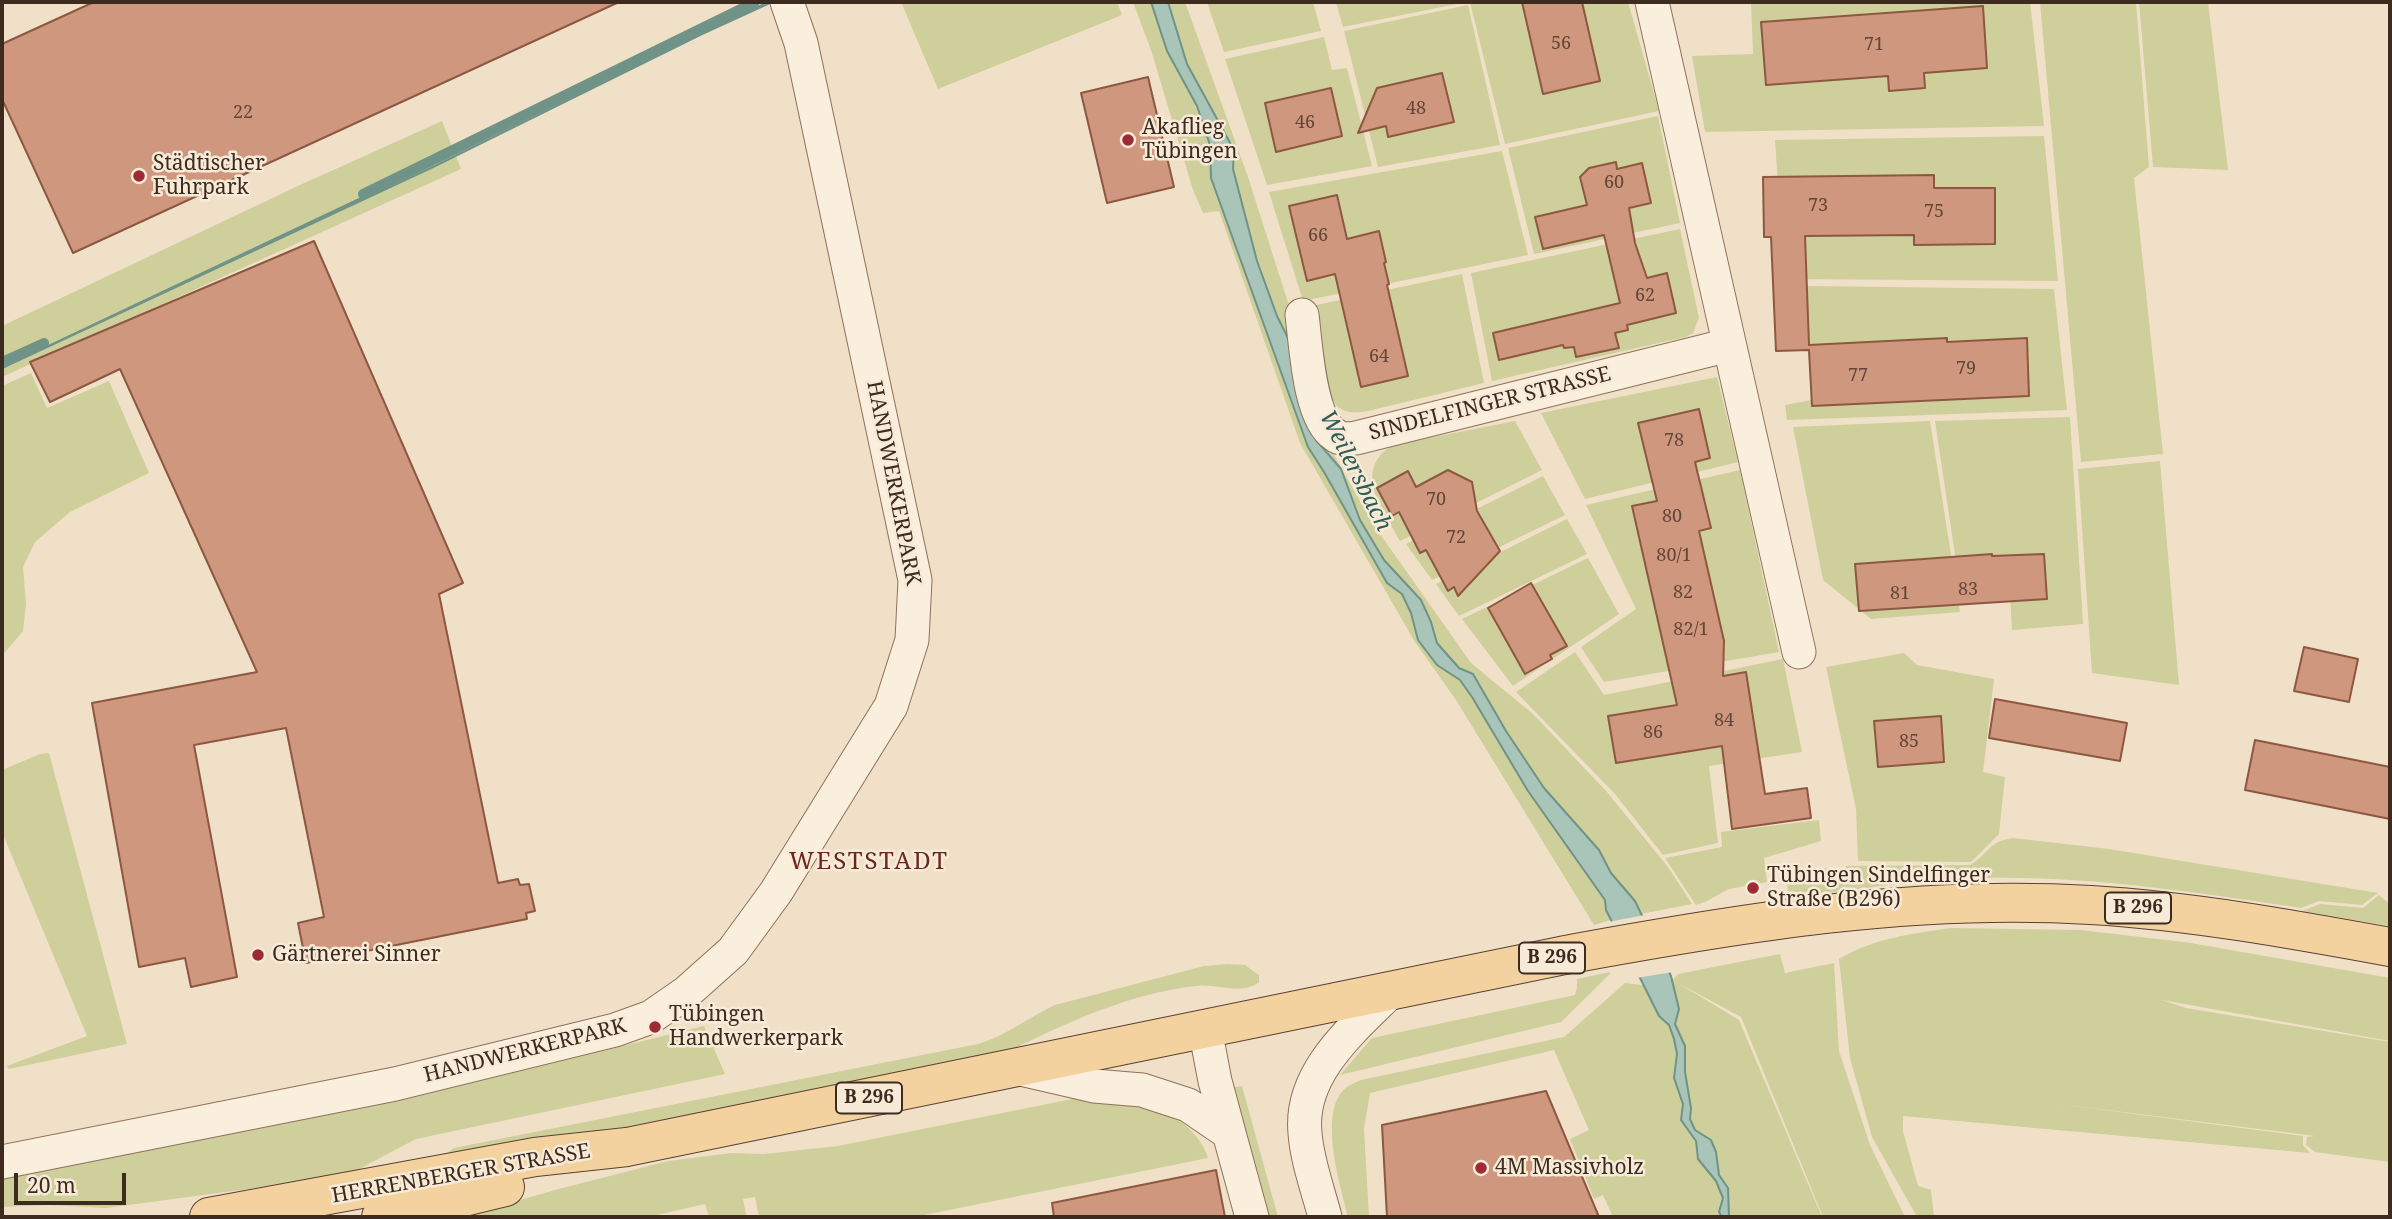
<!DOCTYPE html>
<html>
<head>
<meta charset="utf-8">
<style>
  body { margin:0 }
  #map { position:relative; width:2392px; height:1219px; overflow:hidden; background:#f0e0c8; font-family:"Noto Serif",serif }
  canvas { display:block }
  .frame { position:absolute; inset:0; border:4px solid #3d2b20; pointer-events:none }
  .scale { position:absolute; left:14px; top:1173px; width:112px; height:32px; box-sizing:border-box; border:4px solid #3d2b20; border-top:0; padding-left:9px; font-size:21px; line-height:24px; white-space:nowrap; color:#3d2b20; -webkit-text-stroke:5px #f7ebd8; paint-order:stroke }
</style>
</head>
<body>
<div id="map">
<canvas width="2392" height="1219"></canvas>
<div class="frame"></div>
<div class="scale">20 m</div>
</div>
<script>
const g = document.querySelector('canvas').getContext('2d');
g.lineJoin = 'round';
function paint(path, color) {
  g.fillStyle = color;
  g.fill(path, 'evenodd');
}
function stroke(path, color, width, dash) {
  g.strokeStyle = color;
  g.lineWidth = width;
  g.lineCap = dash ? 'butt' : 'round';
  g.setLineDash(dash || []);
  g.stroke(path);
}
function label(font, color, halo, rows, align = 'center') {
  g.font = font + ' "Noto Serif",serif';
  g.lineWidth = 5;
  g.setLineDash([]);
  g.textBaseline = 'middle';
  g.strokeStyle = halo;
  g.fillStyle = color;
  for (const [text, x, y, turn = 0] of rows) {
    g.save();
    g.translate(x, y);
    g.rotate((+turn || 0) * Math.PI / 180);
    g.textAlign = isNaN(turn) ? turn : align;
    if (halo) g.strokeText(text, 0, 0);
    g.fillText(text, 0, 0);
    g.restore();
  }
}
const green = new Path2D(`
  M 901,2 L 1117,2 L 1122,15 L 938,89 Z
  M 1133,2 L 1151,2 L 1167,51 L 1197,106 L 1211,145 L 1211,178 L 1308,447 L 1324,472 L 1387,583 L 1402,594 L 1411,613 L 1418,640 L 1437,665 L 1460,680 L 1472,697 L 1528,791 L 1568,845 L 1580,866 L 1594,883 L 1605,900 L 1606,910 L 1611,920 L 1594,925 L 1456,700 L 1415,642 L 1300,443 L 1219,211 L 1203,213 L 1193,190 L 1151,50 Z
  M 1168,2 L 1185,2 L 1248,177 L 1293,318 L 1325,439 L 1373,524 L 1471,663 L 1533,714 L 1607,792 L 1668,867 L 1692,904 L 1641,914 L 1635,901 L 1611,873 L 1599,850 L 1544,788 L 1506,731 L 1473,674 L 1459,668 L 1437,643 L 1431,622 L 1421,600 L 1383,560 L 1360,520 L 1341,469 L 1316,440 L 1295,352 L 1277,316 L 1257,261 L 1233,169 L 1234,150 L 1187,64 Z
  M 1207,2 L 1313,2 L 1321,31 L 1224,52 Z
  M 1336,2 L 1467,2 L 1343,27 Z
  M 1470,2 L 1628,2 L 1659,111 L 1505,144 Z
  M 1751,2 L 2030,2 L 2044,126 L 1705,132 L 1692,56 L 1753,54 Z
  M 2040,2 L 2136,2 L 2149,167 L 2134,178 L 2163,454 L 2081,462 Z
  M 2139,2 L 2208,2 L 2228,170 L 2153,167 Z
  M 1468,5 L 1500,145 L 1378,167 L 1344,31 Z
  M 1324,37 L 1332,70 L 1347,68 L 1372,166 L 1267,185 L 1225,59 Z
  M 1658,116 L 1680,223 L 1534,254 L 1508,148 Z
  M 442,121 L 461,169 L 2,377 L 2,326 L 300,185 Z
  M 2044,136 L 2058,281 L 1784,279 L 1775,140 Z
  M 1502,151 L 1528,255 L 1303,301 L 1269,192 Z
  M 1680,229 L 1699,318 L 1693,333 L 1685,337 L 1492,381 L 1471,273 Z
  M 1462,274 L 1484,383 L 1368,411 C 1350,414 1339,413 1330,396 L 1307,307 Z
  M 1804,286 L 2054,289 L 2067,410 L 1787,420 L 1785,405 L 1811,400 Z
  M 31,373 L 47,408 L 109,381 L 149,473 L 70,512 L 35,542 L 23,567 L 26,604 L 23,631 L 2,656 L 2,386 Z
  M 1717,377 L 1738,462 L 1585,499 L 1541,413 Z
  M 2070,417 L 2083,624 L 2012,630 L 2010,594 L 1961,595 L 1935,421 Z
  M 1515,421 L 1542,470 L 1400,541 C 1383,509 1351,471 1393,445 Z
  M 1930,421 L 1960,612 L 1871,619 L 1823,580 L 1793,427 Z
  M 2160,461 L 2179,685 L 2092,673 L 2078,469 Z
  M 1740,470 L 1779,652 L 1604,682 L 1581,647 L 1636,609 L 1586,505 Z
  M 1543,476 L 1565,515 L 1432,580 L 1406,544 Z
  M 1567,519 L 1587,554 L 1459,616 L 1436,584 Z
  M 1588,558 L 1619,614 L 1513,686 L 1462,619 Z
  M 1575,652 L 1604,695 L 1783,659 L 1802,752 L 1709,766 L 1718,843 L 1663,855 L 1615,794 L 1516,692 Z
  M 1904,653 L 1917,665 L 1994,679 L 1983,772 L 2005,777 L 1999,834 L 1971,862 L 1858,861 L 1856,809 L 1826,667 Z
  M 49,753 L 127,1044 L 9,1069 L 7,1066 L 87,1036 L 2,832 L 2,770 L 40,754 Z
  M 1819,820 L 1821,841 L 1764,858 L 1767,882 L 1729,889 L 1705,902 L 1696,905 L 1665,858 L 1722,847 L 1721,832 Z
  M 2013,838 L 2109,849 L 2378,893 L 2362,905 L 2319,901 L 2301,908 C 2196,892 2085,875 1978,878 C 1949,879 1918,881 1888,885 C 1854,889 1822,897 1788,891 L 1786,877 L 1827,868 L 1828,875 L 1838,878 L 1846,873 L 1846,866 L 1970,865 C 1989,854 1987,842 2013,838 Z
  M 2379,895 L 2390,904 L 2390,926 L 2302,911 L 2320,904 L 2363,908 Z
  M 1951,928 L 2081,930 L 2191,943 L 2390,978 L 2390,1041 L 2162,1000 L 2186,1008 L 2390,1042 L 2390,1162 L 2315,1152 L 2306,1145 L 2307,1137 L 2315,1136 L 2043,1102 L 2303,1136 L 2303,1145 L 2310,1153 L 1903,1116 L 1903,1131 L 1918,1186 L 1931,1190 L 1934,1217 L 1917,1217 L 1872,1137 L 1850,1058 L 1839,959 C 1874,938 1911,934 1951,928 Z
  M 1780,954 L 1785,973 L 1834,963 L 1839,1051 L 1870,1145 L 1905,1217 L 1823,1217 L 1741,1017 L 1678,983 L 1739,1020 L 1822,1217 L 1729,1217 L 1728,1188 L 1719,1175 L 1716,1152 L 1711,1140 L 1695,1130 L 1690,1119 L 1691,1108 L 1685,1072 L 1685,1046 L 1675,1023 L 1679,1009 L 1672,981 L 1678,974 Z
  M 1228,964 L 1245,965 L 1259,975 L 1259,982 C 1242,996 1215,983 1196,986 C 1130,993 1066,1023 1007,1052 L 449,1164 L 442,1157 L 454,1148 L 978,1044 C 1006,1036 1029,1017 1055,1005 L 1204,966 Z
  M 1610,972 L 1610,974 L 1561,1022 L 1340,1075 L 1372,1038 L 1575,995 L 1577,988 L 1577,979 Z
  M 1625,983 L 1642,985 L 1645,988 L 1659,1016 L 1669,1025 L 1674,1039 L 1677,1054 L 1674,1078 L 1683,1104 L 1681,1120 L 1696,1141 L 1698,1159 L 1716,1181 L 1723,1198 L 1719,1211 L 1722,1217 L 1613,1217 L 1603,1195 L 1594,1199 L 1570,1139 L 1589,1130 L 1554,1050 L 1370,1093 L 1364,1129 L 1369,1217 L 1348,1217 C 1341,1187 1316,1110 1347,1087 C 1351,1084 1357,1082 1361,1080 L 1564,1037 Z
  M 704,1026 L 725,1074 L 416,1139 L 359,1169 L 331,1178 L 106,1208 L 48,1205 L 2,1207 L 2,1178 L 399,1101 Z
  M 1242,1086 L 1278,1217 L 1266,1217 L 1230,1088 Z
  M 1087,1096 C 1106,1099 1138,1099 1154,1105 C 1174,1112 1203,1137 1208,1158 L 914,1217 L 759,1217 L 755,1197 L 743,1199 L 746,1215 L 709,1217 L 705,1204 L 648,1217 L 461,1217 L 555,1190 L 668,1161 L 731,1153 L 764,1154 L 838,1146 Z`);
const water = new Path2D(`
  M 769,2 L 772,2 L 702,34 L 431,168 L 2,368 L 429,166 L 701,32 Z
  M 1151,2 L 1168,2 L 1187,64 L 1234,150 L 1233,169 L 1257,261 L 1277,316 L 1295,352 L 1316,440 L 1341,469 L 1360,520 L 1384,560 L 1421,600 L 1431,622 L 1437,643 L 1459,668 L 1473,674 L 1506,731 L 1544,788 L 1599,850 L 1611,873 L 1635,901 L 1671,976 L 1679,1009 L 1675,1024 L 1685,1046 L 1685,1072 L 1691,1108 L 1690,1119 L 1695,1130 L 1711,1140 L 1716,1152 L 1719,1175 L 1728,1188 L 1729,1217 L 1722,1217 L 1719,1212 L 1723,1198 L 1716,1181 L 1698,1159 L 1696,1141 L 1681,1120 L 1683,1104 L 1674,1078 L 1677,1054 L 1674,1039 L 1669,1025 L 1659,1016 L 1606,910 L 1605,900 L 1528,791 L 1472,697 L 1460,680 L 1437,665 L 1418,640 L 1411,613 L 1402,594 L 1387,583 L 1324,472 L 1308,447 L 1211,178 L 1210,145 L 1197,106 L 1167,51 Z`);
const pier = new Path2D(`
  M 1645,915 L 1673,972 L 1636,978 L 1608,922 Z`);
const stream = new Path2D(`
  M 363,194 L 755,2
  M 2,362 L 44,343`);
const building = new Path2D(`
  M 94,2 L 619,2 L 73,253 L 2,99 L 2,44 Z
  M 1522,2 L 1582,2 L 1600,81 L 1543,94 Z
  M 1983,6 L 1987,68 L 1924,73 L 1925,88 L 1889,91 L 1888,76 L 1766,85 L 1761,22 Z
  M 1442,73 L 1454,122 L 1388,137 L 1386,126 L 1358,133 L 1377,88 Z
  M 1148,77 L 1174,187 L 1107,203 L 1081,93 Z
  M 1331,88 L 1342,136 L 1276,152 L 1265,103 Z
  M 1616,162 L 1617,169 L 1642,163 L 1651,203 L 1629,208 L 1635,243 L 1647,278 L 1667,273 L 1676,313 L 1627,325 L 1628,330 L 1615,333 L 1619,348 L 1576,357 L 1574,347 L 1564,348 L 1563,345 L 1499,360 L 1493,333 L 1620,303 L 1604,235 L 1543,249 L 1535,217 L 1587,205 L 1580,177 L 1589,168 Z
  M 1934,175 L 1934,188 L 1995,188 L 1995,244 L 1914,245 L 1914,235 L 1805,236 L 1809,345 L 1947,338 L 1947,342 L 2027,338 L 2029,396 L 1812,406 L 1809,350 L 1776,351 L 1771,237 L 1764,237 L 1763,177 Z
  M 1337,195 L 1347,239 L 1379,231 L 1386,262 L 1384,263 L 1389,284 L 1387,285 L 1408,376 L 1361,387 L 1335,274 L 1307,281 L 1289,206 Z
  M 314,241 L 463,583 L 439,594 L 498,883 L 518,879 L 520,885 L 529,884 L 535,911 L 526,913 L 527,919 L 306,963 L 298,923 L 324,917 L 286,728 L 194,745 L 237,977 L 191,987 L 185,958 L 139,967 L 92,703 L 257,672 L 120,369 L 50,402 L 30,362 Z
  M 1699,409 L 1710,458 L 1695,462 L 1711,528 L 1699,531 L 1724,641 L 1723,676 L 1746,672 L 1765,794 L 1807,788 L 1811,818 L 1732,829 L 1722,746 L 1616,763 L 1608,716 L 1677,705 L 1632,506 L 1657,501 L 1638,423 Z
  M 1448,470 L 1472,482 L 1477,511 L 1500,551 L 1458,596 L 1454,587 L 1448,591 L 1426,550 L 1420,553 L 1399,512 L 1392,516 L 1377,488 L 1408,471 L 1416,487 Z
  M 1992,554 L 1992,556 L 2044,554 L 2047,599 L 1859,611 L 1855,564 Z
  M 1531,583 L 1567,646 L 1550,655 L 1552,659 L 1525,674 L 1488,608 Z
  M 2304,647 L 2358,659 L 2349,702 L 2294,691 Z
  M 1995,699 L 2127,723 L 2120,761 L 1989,738 Z
  M 1941,716 L 1944,762 L 1878,767 L 1874,721 Z
  M 2255,740 L 2390,767 L 2390,819 L 2245,790 Z
  M 1546,1091 L 1599,1217 L 1387,1217 L 1382,1125 Z
  M 1216,1170 L 1225,1217 L 1054,1217 L 1052,1203 Z`);
const minor = new Path2D(`
  M 1652,2 L 1799,652
  M 1302,315 C 1306,345 1309,419 1335,435 C 1341,440 1349,439 1356,438 L 1729,345
  M 1205,1029 L 1215,1081 L 1229,1133
  M 1016,1068 L 1094,1086 L 1142,1090 L 1188,1105 L 1229,1133 L 1252,1217
  M 2,1162 L 395,1084 L 615,1030 L 651,1017 L 687,992 L 733,951 L 776,892 L 891,706 L 912,640 L 915,580 L 801,43 L 787,2
  M 1325,1217 C 1318,1190 1307,1161 1305,1133 C 1299,1073 1353,1029 1391,991`);
const primary = new Path2D(`
  M 209,1217 L 535,1157 L 627,1147 L 1565,955 C 1739,923 1913,894 2091,905 C 2192,911 2291,929 2390,947
  M 381,1217 L 505,1187`);
const markers = [
  [1128,140,7,"#9e2a35"],
  [139,176,7,"#9e2a35"],
  [1753,888,7,"#9e2a35"],
  [258,955,7,"#9e2a35"],
  [655,1027,7,"#9e2a35"],
  [1481,1168,7,"#9e2a35"]
];
const numberNames = [
  ["56",1561,44],
  ["71",1874,45],
  ["48",1416,109],
  ["22",243,113],
  ["46",1305,123],
  ["60",1614,183],
  ["73",1818,206],
  ["75",1934,212],
  ["66",1318,236],
  ["62",1645,296],
  ["64",1379,357],
  ["79",1966,369],
  ["77",1858,376],
  ["78",1674,441],
  ["70",1436,500],
  ["80",1672,517],
  ["72",1456,538],
  ["80/1",1674,556],
  ["83",1968,590],
  ["82",1683,593],
  ["81",1900,594],
  ["82/1",1691,630],
  ["84",1724,721],
  ["86",1653,733],
  ["85",1909,742]
];
const shields = [
  [2138,908,66],
  [1552,958,66],
  [869,1098,66]
];
const shieldNames = [
  ["B 296",2138,908],
  ["B 296",1552,958],
  ["B 296",869,1098]
];
const poiNames = [
  ["Akaflieg",1142,128],
  ["Tübingen",1142,152],
  ["Städtischer",153,164],
  ["Fuhrpark",153,188],
  ["Tübingen Sindelfinger",1767,876],
  ["Straße (B296)",1767,900],
  ["Gärtnerei Sinner",272,955],
  ["Tübingen",669,1015],
  ["Handwerkerpark",669,1039],
  ["4M Massivholz",1495,1168]
];
const streetNames = [
  ["SINDELFINGER STRASSE",1490,404,-14],
  ["HANDWERKERPARK",893,483,79],
  ["HANDWERKERPARK",525,1051,-14],
  ["HERRENBERGER STRASSE",461,1174,-10]
];
const waterNames = [
  ["Weilersbach",1355,471,63]
];
const quarterNames = [
  ["WESTSTADT",869,862]
];
paint(green, '#cecf9b');
paint(water, '#a9c4b9');
stroke(water, '#6f9387', 2);
paint(pier, '#f0e0c8');
stroke(stream, '#6f9387', 10);
paint(building, '#cf977d');
stroke(building, '#8d5841', 2);
stroke(minor, '#8d715c', 35);
stroke(primary, '#5b4030', 40);
stroke(minor, '#faeedc', 33);
stroke(primary, '#f3d2a0', 38);
for (const [x, y, r, color] of markers) {
  const dot = new Path2D();
  dot.arc(x, y, r, 0, 2 * Math.PI);
  g.fillStyle = color;
  g.fill(dot);
  stroke(dot, '#f7ebd8', 2.5);
}
label('18px', '#624637', null, numberNames);
for (const [x, y, w] of shields) {
  const box = new Path2D();
  box.roundRect(x - w / 2, y - 15.5, w, 31, 5);
  g.fillStyle = '#f7ebd8';
  g.fill(box);
  stroke(box, '#3d2b20', 2);
}
label('bold 19px', '#3d2b20', null, shieldNames);
label('21px', '#3d2b20', '#f7ebd8', poiNames, 'left');
label('21px', '#3d2b20', '#f7ebd8', streetNames);
label('italic 23px', '#2f5d56', '#f7ebd8', waterNames);
g.letterSpacing = '2px';
label('24px', '#6b271e', '#f7ebd8', quarterNames);
g.letterSpacing = '0px';
</script>
</body>
</html>
